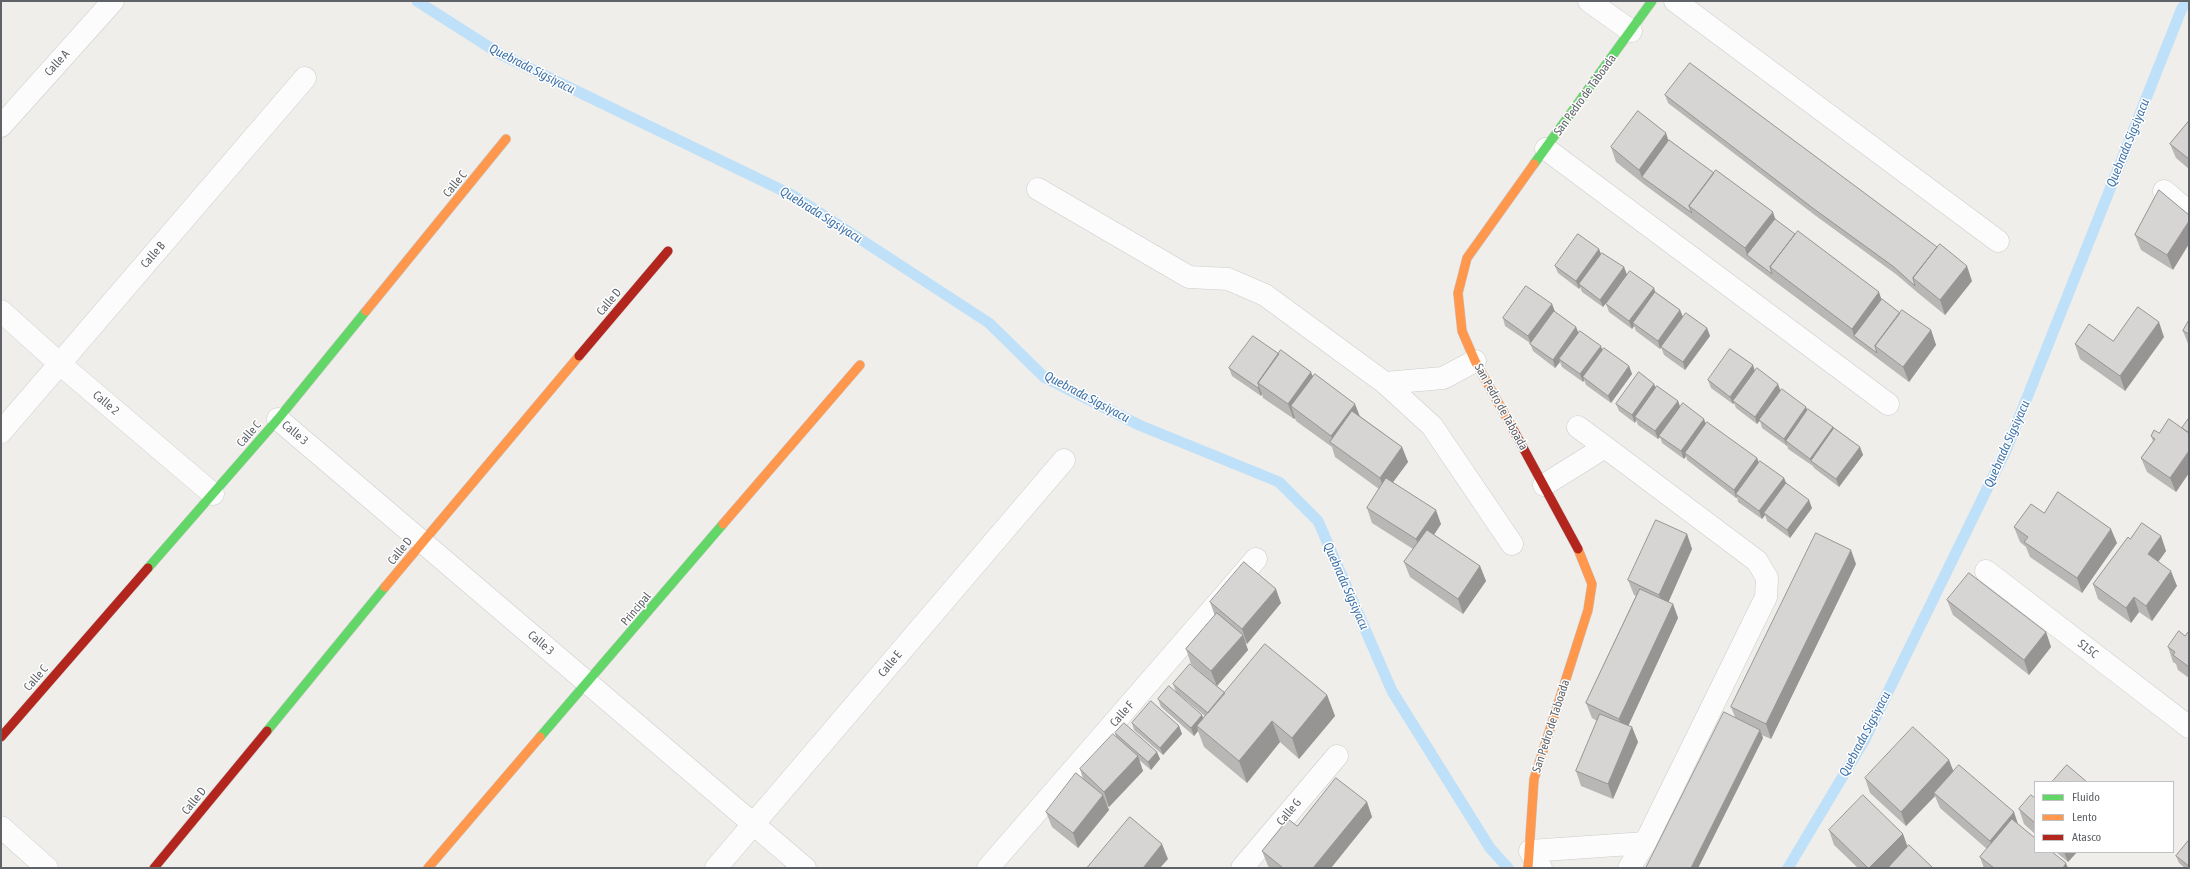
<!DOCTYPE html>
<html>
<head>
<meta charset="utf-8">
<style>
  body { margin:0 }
  #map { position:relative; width:2190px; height:869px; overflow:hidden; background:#efeeea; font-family:"Asap Condensed",sans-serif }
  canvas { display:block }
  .frame { position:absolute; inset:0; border:2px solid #5f6368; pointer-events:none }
  .legend { position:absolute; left:2034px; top:781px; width:140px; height:72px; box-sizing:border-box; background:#fff; border:1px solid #bfc1c3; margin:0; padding:5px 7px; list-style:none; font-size:12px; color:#5f6368 }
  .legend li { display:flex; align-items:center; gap:8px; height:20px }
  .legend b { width:20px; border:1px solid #bfc1c3 }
</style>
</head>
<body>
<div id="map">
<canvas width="2190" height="869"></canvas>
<div class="frame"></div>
<ul class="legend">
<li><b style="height:5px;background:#63d668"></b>Fluido</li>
<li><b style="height:5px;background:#ff974d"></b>Lento</li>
<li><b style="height:5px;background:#b3261e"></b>Atasco</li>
</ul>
</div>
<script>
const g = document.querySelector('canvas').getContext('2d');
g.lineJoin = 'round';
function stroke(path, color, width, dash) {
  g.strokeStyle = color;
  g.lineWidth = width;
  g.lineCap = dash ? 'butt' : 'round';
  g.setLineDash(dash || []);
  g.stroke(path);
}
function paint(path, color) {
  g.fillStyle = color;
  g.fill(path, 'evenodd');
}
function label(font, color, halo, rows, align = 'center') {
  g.font = font + ' "Asap Condensed",sans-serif';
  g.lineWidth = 3;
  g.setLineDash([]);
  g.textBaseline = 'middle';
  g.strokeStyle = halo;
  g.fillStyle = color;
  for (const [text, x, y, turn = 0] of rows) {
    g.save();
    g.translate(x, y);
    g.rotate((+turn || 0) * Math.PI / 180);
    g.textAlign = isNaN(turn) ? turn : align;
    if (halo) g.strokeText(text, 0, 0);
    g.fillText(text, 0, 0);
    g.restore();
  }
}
const stream = new Path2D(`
  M 417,1 L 500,54 L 794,196 L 989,323 L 1044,377 L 1139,425 L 1279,482 L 1318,521 L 1392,691 L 1490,848 L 1508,868
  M 1788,868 L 1864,741 L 2007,448 L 2182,8 L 2188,1`);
const street = new Path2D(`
  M 1589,1 L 1631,31
  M 1675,1 L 1998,241
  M 1,126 L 113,1
  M 1546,149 L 1888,404
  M 1038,189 L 1189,277 L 1228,279 L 1265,295 L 1385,383 L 1432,426 L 1512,544
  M 2164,191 L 2189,212
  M 1,311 L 60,364 L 213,494
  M 1385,383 L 1443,378 L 1475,361
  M 278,419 L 805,868
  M 1,432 L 305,78
  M 1605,447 L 1757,561 L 1767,578 L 1766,597 L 1645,843 L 1629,868
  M 1544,485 L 1605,447 L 1578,427
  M 1986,571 L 2189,727
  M 1,827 L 47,868
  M 716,868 L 1064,460
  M 988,868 L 1256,559
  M 1242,868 L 1337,756
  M 1541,868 L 1530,851 L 1645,843`);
const fast = new Path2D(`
  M 1534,164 L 1652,1
  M 148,568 L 278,419 L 366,311
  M 267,731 L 385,587
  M 540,737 L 723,524`);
const slow = new Path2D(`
  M 366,311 L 506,139
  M 1514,431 L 1475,361 L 1462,331 L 1458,293 L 1467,258 L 1534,164
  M 723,524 L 860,365
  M 385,587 L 579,356
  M 428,868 L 540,737
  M 1528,868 L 1534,779 L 1588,610 L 1592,584 L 1578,549`);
const jam = new Path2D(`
  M 579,356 L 668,251
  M 1514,431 L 1578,549
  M 1,737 L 148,568
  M 154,868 L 267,731`);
const wall = new Path2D(`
  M 1665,95 L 1972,281 L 1945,315 L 1918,293 L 1897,275 L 1816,216 L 1668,103 Z
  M 2189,121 L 2189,169 L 2176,158 L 2170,144 Z
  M 1669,140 L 1900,313 L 1931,330 L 1936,345 L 1909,382 L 1694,221 L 1645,185 L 1616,162 L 1611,147 Z
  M 2159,190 L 2173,270 L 2141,250 L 2135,235 Z
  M 1599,249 L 1601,255 L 1624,267 L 1627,275 L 1603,307 L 1582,292 L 1580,287 L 1579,289 L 1558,273 L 1555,266 Z
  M 1654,288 L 1655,292 L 1680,310 L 1683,317 L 1707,328 L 1710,336 L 1685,370 L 1664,355 L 1661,347 L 1660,349 L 1636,331 L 1634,326 L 1632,329 L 1609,312 L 1606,304 Z
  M 1552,304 L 1555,312 L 1576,327 L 1579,333 L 1603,351 L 1629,366 L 1632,374 L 1611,403 L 1586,385 L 1584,380 L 1583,382 L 1562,367 L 1560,362 L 1555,368 L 1533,351 L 1530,343 L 1505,326 L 1503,318 Z
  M 2189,320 L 2189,346 L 2183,331 Z
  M 2164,337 L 2125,391 L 2080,359 L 2075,344 Z
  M 1279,354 L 1313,376 L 1360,416 L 1402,447 L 1408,462 L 1393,482 L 1441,524 L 1434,535 L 1480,566 L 1486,581 L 1463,614 L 1410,577 L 1404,562 L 1413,549 L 1372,523 L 1367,508 L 1379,489 L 1335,457 L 1332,447 L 1296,421 L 1295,418 L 1294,419 L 1263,398 L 1262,394 L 1261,396 L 1232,376 L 1229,368 Z
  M 1753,365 L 1755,371 L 1781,391 L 1806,407 L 1807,410 L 1833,427 L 1834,428 L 1860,447 L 1863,455 L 1839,487 L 1814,468 L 1813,466 L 1788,449 L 1787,445 L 1787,446 L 1762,428 L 1760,421 L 1757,424 L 1736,408 L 1734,403 L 1733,404 L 1711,388 L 1708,380 Z
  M 1654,384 L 1656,388 L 1678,401 L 1680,407 L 1757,458 L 1759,463 L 1784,478 L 1786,483 L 1812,508 L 1790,538 L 1767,521 L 1765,515 L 1762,519 L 1738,502 L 1737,497 L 1736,498 L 1687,460 L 1686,456 L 1684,459 L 1662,443 L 1660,437 L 1658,439 L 1638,425 L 1636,420 L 1635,423 L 1619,411 L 1616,404 Z
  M 2189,418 L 2189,473 L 2176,492 L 2147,472 L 2141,458 L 2153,441 L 2151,436 L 2159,433 L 2182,428 Z
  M 2044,513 L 2117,543 L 2082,593 L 2030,557 L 2026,547 L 2020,542 L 2014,527 Z
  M 1687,534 L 1692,549 L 1668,602 L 1673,604 L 1678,618 L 1628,726 L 1632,727 L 1638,742 L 1613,799 L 1581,786 L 1576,771 L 1597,721 L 1592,718 L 1586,703 L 1636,596 L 1634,595 L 1628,580 Z
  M 2161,536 L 2166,551 L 2158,562 L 2177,586 L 2152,621 L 2139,612 L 2131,623 L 2098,599 L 2093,584 L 2130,539 Z
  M 1856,564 L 1771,739 L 1762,735 L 1763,738 L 1698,868 L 1646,868 L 1735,717 L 1731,707 Z
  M 1947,600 L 2046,632 L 2051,647 L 2029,675 L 1953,615 Z
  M 1210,602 L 1281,603 L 1247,644 L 1245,642 L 1248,650 L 1217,686 L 1225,693 L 1327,695 L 1335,716 L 1299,759 L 1280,742 L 1247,783 L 1204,747 L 1198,731 L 1194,736 L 1161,707 L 1158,699 L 1202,715 L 1203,718 L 1205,716 L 1176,692 L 1173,684 L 1208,679 L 1191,664 L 1186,649 L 1215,616 Z
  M 2189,631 L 2189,678 L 2178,670 L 2176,664 L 2173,662 L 2168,647 L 2185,636 Z
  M 1132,723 L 1179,726 L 1182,734 L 1163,755 L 1134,730 Z
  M 1115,733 L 1157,752 L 1160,759 L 1151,770 L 1139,760 L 1143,771 L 1109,807 L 1107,805 L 1109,810 L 1078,848 L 1052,827 L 1046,812 L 1083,779 L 1080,769 L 1116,737 Z
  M 1949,760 L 1953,772 L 2018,824 L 2068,868 L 1984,868 L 1980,857 L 1987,849 L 1940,808 L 1935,796 L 1906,826 L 1870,793 L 1865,778 Z
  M 2035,798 L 2035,834 L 2024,824 L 2019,809 Z
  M 1367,802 L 1372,817 L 1331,868 L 1270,868 L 1268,866 L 1262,851 L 1297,826 Z
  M 1829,830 L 1903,834 L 1908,847 L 1933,868 L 1858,868 L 1834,845 Z
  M 2189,840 L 2189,868 L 2185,868 L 2179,863 L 2176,856 Z
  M 2056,852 L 2077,852 L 2068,862 Z`);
const shadedWall = new Path2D(`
  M 1666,133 L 1671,148 L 1642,177 L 1639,170 Z
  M 1773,212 L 1778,227 L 1747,255 L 1745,248 Z
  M 2189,221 L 2189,244 L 2173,270 L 2167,255 Z
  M 1599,249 L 1602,257 L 1579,284 L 1580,287 L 1579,289 L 1576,281 Z
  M 1967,266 L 1972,281 L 1945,315 L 1940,300 Z
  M 1624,267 L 1627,275 L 1603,307 L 1600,300 Z
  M 1654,288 L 1656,295 L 1633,323 L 1634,326 L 1632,329 L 1629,321 Z
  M 1879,292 L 1884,307 L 1854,336 L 1852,329 Z
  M 1552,304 L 1555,312 L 1531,344 L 1528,336 Z
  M 1680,310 L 1683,317 L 1660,349 L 1658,341 Z
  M 2159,322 L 2164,337 L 2125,391 L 2120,376 Z
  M 1576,327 L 1579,335 L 1559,359 L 1560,362 L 1555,368 L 1553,360 Z
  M 1707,328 L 1710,336 L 1685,370 L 1683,362 Z
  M 1931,330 L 1936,345 L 1909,382 L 1903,367 Z
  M 1601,346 L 1604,354 L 1583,377 L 1584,380 L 1583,382 L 1580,374 Z
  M 1753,365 L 1755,373 L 1733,401 L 1734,403 L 1733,404 L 1730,397 Z
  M 1629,366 L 1632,374 L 1611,403 L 1608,396 Z
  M 1311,372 L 1317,387 L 1291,406 L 1295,418 L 1294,419 L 1288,404 Z
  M 1654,384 L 1657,392 L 1635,417 L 1636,420 L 1635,423 L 1632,415 Z
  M 1778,384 L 1781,392 L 1757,424 L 1755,417 Z
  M 1259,387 L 1262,394 L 1261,396 L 1258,388 Z
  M 1678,401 L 1681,409 L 1659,436 L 1660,437 L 1658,439 L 1655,431 Z
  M 1355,404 L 1361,419 L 1335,446 L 1331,436 Z
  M 1806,407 L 1809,415 L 1786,441 L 1787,445 L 1787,446 L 1784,439 Z
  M 1704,419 L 1707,427 L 1685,453 L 1686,456 L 1684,459 L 1681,451 Z
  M 1833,427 L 1836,435 L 1811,461 L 1810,459 Z
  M 1402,447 L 1408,462 L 1385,493 L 1380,478 Z
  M 1860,447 L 1863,455 L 1839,487 L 1836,479 Z
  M 2189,451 L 2189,473 L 2176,492 L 2170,478 Z
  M 1757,458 L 1760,466 L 1736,494 L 1737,497 L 1736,498 L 1734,490 Z
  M 1784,478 L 1787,485 L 1764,513 L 1765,515 L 1762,519 L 1759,511 Z
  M 1809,500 L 1812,508 L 1790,538 L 1787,530 Z
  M 1436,510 L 1441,524 L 1421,554 L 1416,539 Z
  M 2111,529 L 2117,543 L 2082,593 L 2077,578 Z
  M 1687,534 L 1692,549 L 1665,610 L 1659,595 Z
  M 2161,536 L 2166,551 L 2153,569 L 2148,554 Z
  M 1851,550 L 1856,564 L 1771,739 L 1766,724 Z
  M 1480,566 L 1486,581 L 1463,614 L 1458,599 Z
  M 2171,571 L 2177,586 L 2152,621 L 2146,606 Z
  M 1276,589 L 1281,603 L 1247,644 L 1242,629 Z
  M 2134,597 L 2139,612 L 2131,623 L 2126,608 Z
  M 1673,604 L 1678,618 L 1625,733 L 1619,719 Z
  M 2046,632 L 2051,647 L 2029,675 L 2024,660 Z
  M 1243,635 L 1248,650 L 1217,686 L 1211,671 Z
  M 1327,695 L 1335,716 L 1299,759 L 1292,738 Z
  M 1202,715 L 1205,723 L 1197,726 L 1198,731 L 1194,736 L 1191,728 Z
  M 1272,721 L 1280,742 L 1247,783 L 1239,761 Z
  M 1179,726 L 1182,734 L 1163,755 L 1160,748 Z
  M 1632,727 L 1638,742 L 1613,799 L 1608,784 Z
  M 1760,730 L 1763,738 L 1698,868 L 1691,868 Z
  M 1157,752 L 1160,759 L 1151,770 L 1148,762 Z
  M 1138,756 L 1143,771 L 1109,807 L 1104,792 Z
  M 1949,760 L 1955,775 L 1934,793 L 1935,796 L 1906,826 L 1901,812 Z
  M 1103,795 L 1109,810 L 1078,848 L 1073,833 Z
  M 1367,802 L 1372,817 L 1331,868 L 1313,868 Z
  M 2014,812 L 2019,827 L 1995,856 L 1990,841 Z
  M 1903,834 L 1908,849 L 1889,868 L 1869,868 Z
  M 1162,844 L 1168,859 L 1160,868 L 1143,868 Z
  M 2064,852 L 2077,852 L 2068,862 Z
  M 2066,863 L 2068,868 L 2063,868 Z`);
const building = new Path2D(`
  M 1690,63 L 1937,247 L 1913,278 L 1915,286 L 1894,267 L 1814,209 L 1665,95 Z
  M 1638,111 L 1666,133 L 1639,170 L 1611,147 Z
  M 2189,121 L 2189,159 L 2170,144 Z
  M 1669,140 L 1714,173 L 1689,206 L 1692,213 L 1642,177 Z
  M 1716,170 L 1773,212 L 1745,248 L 1689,206 Z
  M 2159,190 L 2189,215 L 2189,221 L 2167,255 L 2135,235 Z
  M 1775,219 L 1795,234 L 1770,267 L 1772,274 L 1747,255 Z
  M 1798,231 L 1879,292 L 1852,329 L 1770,267 Z
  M 1578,234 L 1599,249 L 1576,281 L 1555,266 Z
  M 1940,244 L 1967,266 L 1940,300 L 1913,278 Z
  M 1602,253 L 1624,267 L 1600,300 L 1579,284 Z
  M 1630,271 L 1654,288 L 1629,321 L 1606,304 Z
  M 1526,286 L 1552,304 L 1528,336 L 1503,318 Z
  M 1655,292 L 1680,310 L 1658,341 L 1633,323 Z
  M 1882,299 L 1900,313 L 1875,346 L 1877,353 L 1854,336 Z
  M 2138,307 L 2159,322 L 2120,376 L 2075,344 L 2089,324 L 2113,341 Z
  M 1902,310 L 1931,330 L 1903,367 L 1875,346 Z
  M 1554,311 L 1576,327 L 1553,360 L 1530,344 Z
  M 1686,313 L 1707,328 L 1683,362 L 1661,347 Z
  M 2189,320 L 2189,334 L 2183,331 Z
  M 1580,331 L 1601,346 L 1580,374 L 1559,359 Z
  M 1253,336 L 1279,354 L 1258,383 L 1259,387 L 1258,388 L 1229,368 Z
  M 1604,348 L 1629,366 L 1608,396 L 1583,377 Z
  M 1730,349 L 1753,365 L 1730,397 L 1708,380 Z
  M 1281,350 L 1311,372 L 1288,404 L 1258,383 Z
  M 1757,368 L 1778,384 L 1755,417 L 1733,401 Z
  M 1639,372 L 1654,384 L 1632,415 L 1616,404 Z
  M 1315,374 L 1355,404 L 1331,436 L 1291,406 Z
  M 1657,386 L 1678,401 L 1655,431 L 1635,417 Z
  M 1782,389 L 1806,407 L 1784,439 L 1759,420 Z
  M 1683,403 L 1704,419 L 1681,451 L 1659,436 Z
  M 1808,409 L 1833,427 L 1810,459 L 1786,441 Z
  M 1352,411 L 1402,447 L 1380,478 L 1330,442 Z
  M 2189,418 L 2189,433 L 2182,428 Z
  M 2169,419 L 2189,433 L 2189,451 L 2170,478 L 2141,458 L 2155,439 L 2151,436 L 2154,430 L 2159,433 Z
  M 1707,422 L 1757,458 L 1734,490 L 1685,453 Z
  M 1834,428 L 1860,447 L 1836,479 L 1811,461 Z
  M 1760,461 L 1784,478 L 1759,511 L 1736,494 Z
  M 1386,478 L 1436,510 L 1416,539 L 1367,508 Z
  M 1786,483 L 1809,500 L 1787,530 L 1764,513 Z
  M 2058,492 L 2111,529 L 2077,578 L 2024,542 L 2028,537 L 2014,527 L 2031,504 L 2044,513 Z
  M 1656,520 L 1687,534 L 1659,595 L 1628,580 Z
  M 2142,523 L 2161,536 L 2148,554 L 2171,571 L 2146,606 L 2134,597 L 2126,608 L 2093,584 L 2128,537 L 2130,539 Z
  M 1427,530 L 1480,566 L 1458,599 L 1404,562 Z
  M 1816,533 L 1851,550 L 1766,724 L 1731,707 Z
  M 1244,562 L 1276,589 L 1242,629 L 1210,602 Z
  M 1969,573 L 2046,632 L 2024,660 L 1947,600 Z
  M 1640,589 L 1673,604 L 1619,719 L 1586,703 Z
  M 1217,613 L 1243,635 L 1211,671 L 1186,649 Z
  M 2179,631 L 2185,636 L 2189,631 L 2189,667 L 2173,655 L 2175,652 L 2168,647 Z
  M 1265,644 L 1327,695 L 1292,738 L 1272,721 L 1239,761 L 1197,726 Z
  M 1190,664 L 1225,693 L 1208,713 L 1173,684 Z
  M 1169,686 L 1202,715 L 1191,728 L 1158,699 Z
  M 1151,701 L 1179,726 L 1160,748 L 1132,723 Z
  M 1724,712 L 1760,730 L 1691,868 L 1646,868 Z
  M 1600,714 L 1632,727 L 1608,784 L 1576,771 Z
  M 1124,723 L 1157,752 L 1148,762 L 1115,733 Z
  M 1913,727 L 1949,760 L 1901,812 L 1865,778 Z
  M 1113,734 L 1138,756 L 1104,792 L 1080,769 Z
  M 1959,765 L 2014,812 L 1990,841 L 1934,793 Z
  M 2067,765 L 2087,782 L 2052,782 Z
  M 1076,773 L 1103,795 L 1073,833 L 1046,812 Z
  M 1336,778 L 1367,802 L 1313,868 L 1283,868 L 1262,851 L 1288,819 L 1297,826 Z
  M 1863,795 L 1903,834 L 1869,868 L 1868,868 L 1829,830 Z
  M 2031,795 L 2035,798 L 2035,823 L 2019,809 Z
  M 1130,817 L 1162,844 L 1143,868 L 1087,868 Z
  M 2012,819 L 2035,838 L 2035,852 L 2052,852 L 2066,863 L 2063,868 L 1994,868 L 1980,857 Z
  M 2189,840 L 2189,866 L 2176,856 Z
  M 1909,845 L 1933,868 L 1888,868 Z`);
const streetNames = [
  ["Calle A",57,63,-48],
  ["San Pedro de Taboada",1585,95,-54],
  ["Calle C",455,184,-51],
  ["Calle B",153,255,-49],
  ["Calle D",609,302,-50],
  ["Calle 2",106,403,40],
  ["San Pedro de Taboada",1501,407,61],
  ["Calle 3",295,433,40],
  ["Calle C",249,434,-49],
  ["Calle D",400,551,-51],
  ["Principal",636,609,-50],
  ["Calle 3",541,643,40],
  ["S15C",2088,649,38],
  ["Calle E",890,664,-50],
  ["Calle C",36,678,-49],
  ["Calle F",1122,714,-49],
  ["San Pedro de Taboada",1551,726,-72],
  ["Calle D",194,801,-51],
  ["Calle G",1289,812,-50]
];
const waterNames = [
  ["Quebrada Sigsiyacu",532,69,27],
  ["Quebrada Sigsiyacu",2128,143,-68],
  ["Quebrada Sigsiyacu",821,215,32],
  ["Quebrada Sigsiyacu",1087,397,28],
  ["Quebrada Sigsiyacu",2007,444,-66],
  ["Quebrada Sigsiyacu",1346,586,66],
  ["Quebrada Sigsiyacu",1865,734,-62]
];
stroke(stream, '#bfe0f9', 11);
stroke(street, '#cbcccc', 23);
stroke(fast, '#cacacb', 10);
stroke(slow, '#cacacb', 10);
stroke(jam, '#cacacb', 10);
stroke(street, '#fdfcfc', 22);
stroke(fast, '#63d668', 9);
stroke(slow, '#ff974d', 9);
stroke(jam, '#b3261e', 9);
paint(wall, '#b8b7b5');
paint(shadedWall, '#969594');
paint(building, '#d6d5d3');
stroke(building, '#969594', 1);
label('12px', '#5f6368', '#fff', streetNames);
label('italic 13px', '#4174aa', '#fff', waterNames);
</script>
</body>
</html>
